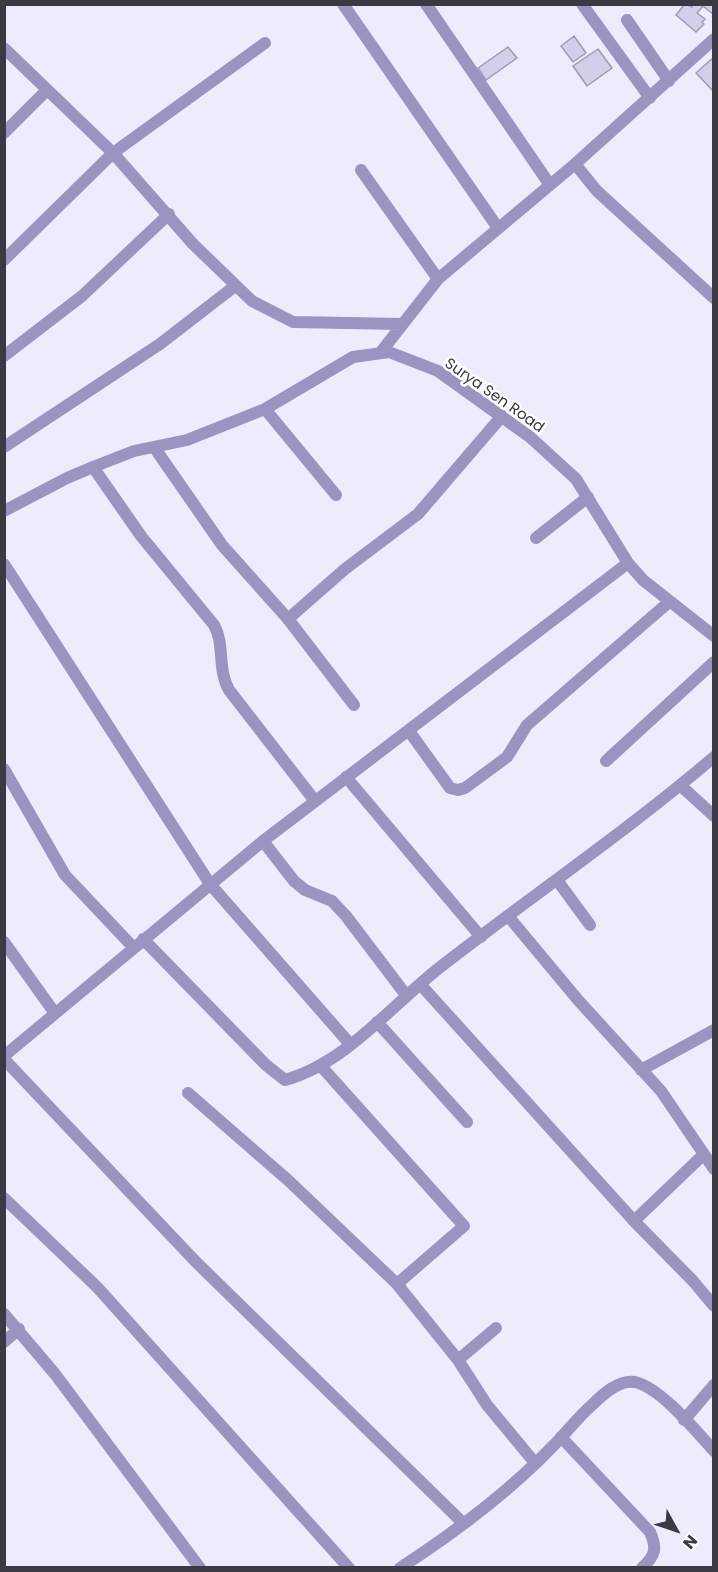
<!DOCTYPE html>
<html>
<head>
<meta charset="utf-8">
<style>
  body { margin:0 }
  #map { position:relative; width:718px; height:1572px; overflow:hidden; background:#edebfc; font-family:Poppins,sans-serif }
  canvas { display:block }
  .frame { position:absolute; inset:0; border:6px solid #3b3944; pointer-events:none }
  .north { position:absolute; left:646px; top:1500px; width:60px; height:60px; -webkit-text-stroke:4px #fff; paint-order:stroke; rotate:130deg; font-size:16px; font-weight:700; line-height:24px; text-align:center; color:#3b3944 }
  .north::after { content:''; display:block; margin:auto; width:21px; height:27px; background:#3b3944; clip-path:polygon(50% 0,100% 100%,50% 72%,0 100%) }
</style>
</head>
<body>
<div id="map">
<canvas width="718" height="1572"></canvas>
<div class="frame"></div>
<div class="north">N</div>
</div>
<script>
const g = document.querySelector('canvas').getContext('2d');
g.lineJoin = 'round';
function paint(path, color) {
  g.fillStyle = color;
  g.fill(path, 'evenodd');
}
function stroke(path, color, width, dash) {
  g.strokeStyle = color;
  g.lineWidth = width;
  g.lineCap = dash ? 'butt' : 'round';
  g.setLineDash(dash || []);
  g.stroke(path);
}
function label(font, color, halo, rows, align = 'center') {
  g.font = font + ' Poppins,sans-serif';
  g.lineWidth = 5;
  g.setLineDash([]);
  g.textBaseline = 'middle';
  g.strokeStyle = halo;
  g.fillStyle = color;
  for (const [text, x, y, turn = 0] of rows) {
    g.save();
    g.translate(x, y);
    g.rotate((+turn || 0) * Math.PI / 180);
    g.textAlign = isNaN(turn) ? turn : align;
    if (halo) g.strokeText(text, 0, 0);
    g.fillText(text, 0, 0);
    g.restore();
  }
}
const building = new Path2D(`
  M 685,4 L 692,7 L 694,4 L 714,4 L 714,15 L 703,6 L 697,13 L 705,19 L 702,22 L 704,24 L 696,32 L 676,15 Z
  M 574,36 L 586,53 L 573,62 L 561,46 Z
  M 508,47 L 517,58 L 486,80 L 478,68 Z
  M 598,49 L 612,68 L 587,86 L 573,66 Z
  M 714,57 L 714,92 L 696,73 Z`);
const minor = new Path2D(`
  M 343,4 L 498,228
  M 426,4 L 550,185
  M 582,4 L 650,98
  M 627,20 L 669,81
  M 4,48 L 113,153 L 193,244 L 252,301 L 293,322 L 402,324
  M 4,133 L 46,91
  M 575,164 L 597,191 L 714,298
  M 361,170 L 438,279
  M 4,260 L 113,153 L 265,43
  M 381,352 L 438,279 L 575,164 L 714,39
  M 4,356 L 82,296 L 169,214
  M 265,409 L 336,495
  M 4,447 L 160,344 L 235,286
  M 154,447 L 222,545 L 288,619 L 354,705
  M 93,467 L 141,536 L 214,625 C 225,644 217,669 229,690 L 315,801
  M 4,511 L 67,478 L 93,467 L 134,451 L 187,440 L 265,409 L 353,357 L 389,352 L 438,371 L 530,437 L 576,479 L 628,563 L 643,580 L 714,636
  M 536,538 L 588,497
  M 4,564 L 210,884 L 350,1044
  M 288,619 L 345,569 L 418,514 L 502,416
  M 409,731 L 450,788 L 458,790 L 465,788 L 507,757 L 527,725 L 669,602
  M 606,761 L 714,662
  M 4,769 L 65,875 L 133,947
  M 346,777 L 481,937
  M 680,785 L 714,816
  M 263,841 L 294,881 L 305,890 L 332,901 L 346,916 L 406,995
  M 557,880 L 590,925
  M 508,916 L 578,1000 L 661,1091 L 714,1169
  M 143,939 L 266,1065 L 285,1080 C 346,1063 391,1006 439,968 C 530,897 626,832 714,757
  M 4,942 L 54,1012
  M 420,984 L 634,1221 L 693,1281 L 714,1306
  M 377,1022 L 467,1122
  M 4,1056 L 263,841 L 628,563
  M 4,1059 L 195,1261 L 463,1523
  M 320,1065 L 464,1226 L 397,1284
  M 641,1070 L 714,1030
  M 188,1093 L 289,1181 L 397,1284 L 458,1360 L 487,1405 L 535,1463
  M 4,1198 L 97,1287 L 349,1568
  M 634,1221 L 702,1156
  M 4,1314 L 55,1374 L 200,1568
  M 4,1342 L 19,1329
  M 458,1360 L 496,1328
  M 684,1420 L 714,1385
  M 561,1437 L 650,1532 C 657,1548 656,1555 642,1568
  M 400,1568 C 454,1533 510,1491 554,1445 C 567,1432 578,1417 592,1405 C 602,1395 619,1379 635,1382 C 661,1388 696,1431 714,1451`);
const streetNames = [
  ["Surya Sen Road",494,396,35]
];
paint(building, '#d3cfea');
stroke(building, '#9d9ab3', 1.5);
stroke(minor, '#9b94c1', 12);
label('15px', '#3b3944', '#fff', streetNames);
</script>
</body>
</html>
